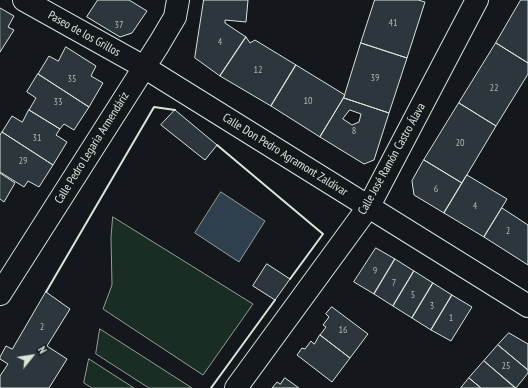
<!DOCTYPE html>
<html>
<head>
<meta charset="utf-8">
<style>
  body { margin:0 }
  #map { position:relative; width:528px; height:388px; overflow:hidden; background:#14181c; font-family:"PT Sans Narrow",sans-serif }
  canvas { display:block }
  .north { position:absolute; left:12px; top:336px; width:40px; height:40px; -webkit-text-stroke:3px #14181c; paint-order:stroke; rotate:60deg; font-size:11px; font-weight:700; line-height:16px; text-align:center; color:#d8e6dc }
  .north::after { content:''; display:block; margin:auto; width:14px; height:18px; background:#d8e6dc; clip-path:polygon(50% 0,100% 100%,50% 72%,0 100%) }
</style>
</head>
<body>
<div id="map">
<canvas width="528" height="388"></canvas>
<div class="north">N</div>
</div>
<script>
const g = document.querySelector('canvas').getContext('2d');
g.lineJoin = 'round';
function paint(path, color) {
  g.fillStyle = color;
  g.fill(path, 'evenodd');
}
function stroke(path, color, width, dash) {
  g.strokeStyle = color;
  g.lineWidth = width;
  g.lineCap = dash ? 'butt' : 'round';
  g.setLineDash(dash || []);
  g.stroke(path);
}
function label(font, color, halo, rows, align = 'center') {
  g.font = font + ' "PT Sans Narrow",sans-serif';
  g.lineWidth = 3;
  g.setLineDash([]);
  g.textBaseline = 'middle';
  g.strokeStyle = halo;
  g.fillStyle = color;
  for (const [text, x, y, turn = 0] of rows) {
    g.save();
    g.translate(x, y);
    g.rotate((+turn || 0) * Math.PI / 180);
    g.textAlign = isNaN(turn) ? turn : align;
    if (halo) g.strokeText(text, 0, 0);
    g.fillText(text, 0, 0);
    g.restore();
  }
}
const green = new Path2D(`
  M 113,217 L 253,304 L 203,375 L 103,309 L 112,285 L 111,238 Z
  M 100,329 L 192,388 L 149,388 L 96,354 Z
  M 89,359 L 134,388 L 92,388 L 84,383 Z`);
const water = new Path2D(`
  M 221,192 L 265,221 L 239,262 L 195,233 Z`);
const building = new Path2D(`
  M 98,0 L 129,0 L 147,11 L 132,33 L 120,37 L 87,17 Z
  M 204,0 L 248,0 L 246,22 L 225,20 L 225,23 L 246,37 L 220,76 L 195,58 Z
  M 375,0 L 418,0 L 425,2 L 407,58 L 361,43 Z
  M 521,0 L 528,0 L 528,63 L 496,43 Z
  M 0,8 L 14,16 L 8,27 L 14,30 L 0,52 Z
  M 246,37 L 250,43 L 255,40 L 296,65 L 271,106 L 220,76 Z
  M 361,43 L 407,58 L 389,113 L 344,98 Z
  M 496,43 L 528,63 L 528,74 L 496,126 L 459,103 Z
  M 66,47 L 96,66 L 91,76 L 103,83 L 89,107 L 38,74 L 49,56 L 58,61 Z
  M 296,65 L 345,95 L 320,137 L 271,106 Z
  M 38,74 L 89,107 L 74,130 L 64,124 L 60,129 L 29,110 L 36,98 L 27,92 Z
  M 344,98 L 389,113 L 374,160 L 364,164 L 320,137 ZM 350,110 L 361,114 L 359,122 L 352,125 L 343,119 Z
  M 459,103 L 496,126 L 462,183 L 424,160 Z
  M 29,110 L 60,129 L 56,135 L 67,142 L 53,165 L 2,132 L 12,116 L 22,122 Z
  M 175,110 L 217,145 L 205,160 L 161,125 Z
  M 2,132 L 53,165 L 39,187 L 28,181 L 24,187 L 0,172 L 0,136 Z
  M 424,160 L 462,183 L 444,213 L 414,195 L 412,181 Z
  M 0,173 L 15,183 L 4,202 L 0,199 Z
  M 467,175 L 507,199 L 484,237 L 444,213 Z
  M 502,208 L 528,225 L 528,265 L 484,237 Z
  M 376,248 L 395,259 L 374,294 L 354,282 Z
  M 395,259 L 414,271 L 393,306 L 374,294 Z
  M 267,264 L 290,279 L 275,300 L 253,286 Z
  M 414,271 L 433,283 L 412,318 L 393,306 Z
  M 433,283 L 452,295 L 431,330 L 412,318 Z
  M 46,292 L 70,309 L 47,346 L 67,359 L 49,388 L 0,388 L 0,376 L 8,364 L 0,359 L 0,357 L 6,346 L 12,349 Z
  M 452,295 L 472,307 L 451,341 L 431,330 Z
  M 332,307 L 368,334 L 350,358 L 320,335 L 326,327 L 323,325 L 329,317 L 326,314 Z
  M 509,333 L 528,344 L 528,370 L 498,345 Z
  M 320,335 L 350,358 L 332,382 L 297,355 L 302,348 L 305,349 L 311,341 L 314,344 Z
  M 498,345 L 528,370 L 528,373 L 516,388 L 484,361 Z
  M 484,361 L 515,388 L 481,388 L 469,378 Z
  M 285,378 L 299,388 L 272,388 L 277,382 L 280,384 Z
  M 469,378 L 481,388 L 461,388 Z`);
const street = new Path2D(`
  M 24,0 L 144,67 L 528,306
  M 0,294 L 159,44 L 175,17 L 178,0
  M 236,388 L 369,206 L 477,0`);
const wall = new Path2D(`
  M 217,145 L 323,234 L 290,279
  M 46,292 L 154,107 L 175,110
  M 211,388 L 275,300`);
const numberNames = [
  ["41",393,23],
  ["37",119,25],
  ["4",220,42],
  ["12",258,70],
  ["39",375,78],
  ["35",72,79],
  ["22",494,88],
  ["10",308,101],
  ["33",58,102],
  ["8",354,131],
  ["31",37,138],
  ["20",460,143],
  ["29",23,161],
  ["6",436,189],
  ["4",475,206],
  ["2",508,231],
  ["9",375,271],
  ["7",394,283],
  ["5",413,295],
  ["3",432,306],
  ["1",451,318],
  ["2",42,327],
  ["16",343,330],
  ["25",506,366]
];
const streetNames = [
  ["Paseo de los Grillos",84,34,29],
  ["Calle Pedro Legaria Armendáriz",92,148,-58],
  ["Calle Don Pedro Agramont Zaldívar",285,155,32],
  ["Calle José Ramón Castro Álava",392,159,-61]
];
paint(green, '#1a2d24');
stroke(green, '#939e99', 1);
paint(water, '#2f3f4d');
stroke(water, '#939e99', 1);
paint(building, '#2c363c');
stroke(building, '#d8e6dc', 1);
stroke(street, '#d8e6dc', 24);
stroke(street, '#14181c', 22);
stroke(wall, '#d8e6dc', 2);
label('10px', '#adbab4', null, numberNames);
label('12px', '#d8e6dc', '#14181c', streetNames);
</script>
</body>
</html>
